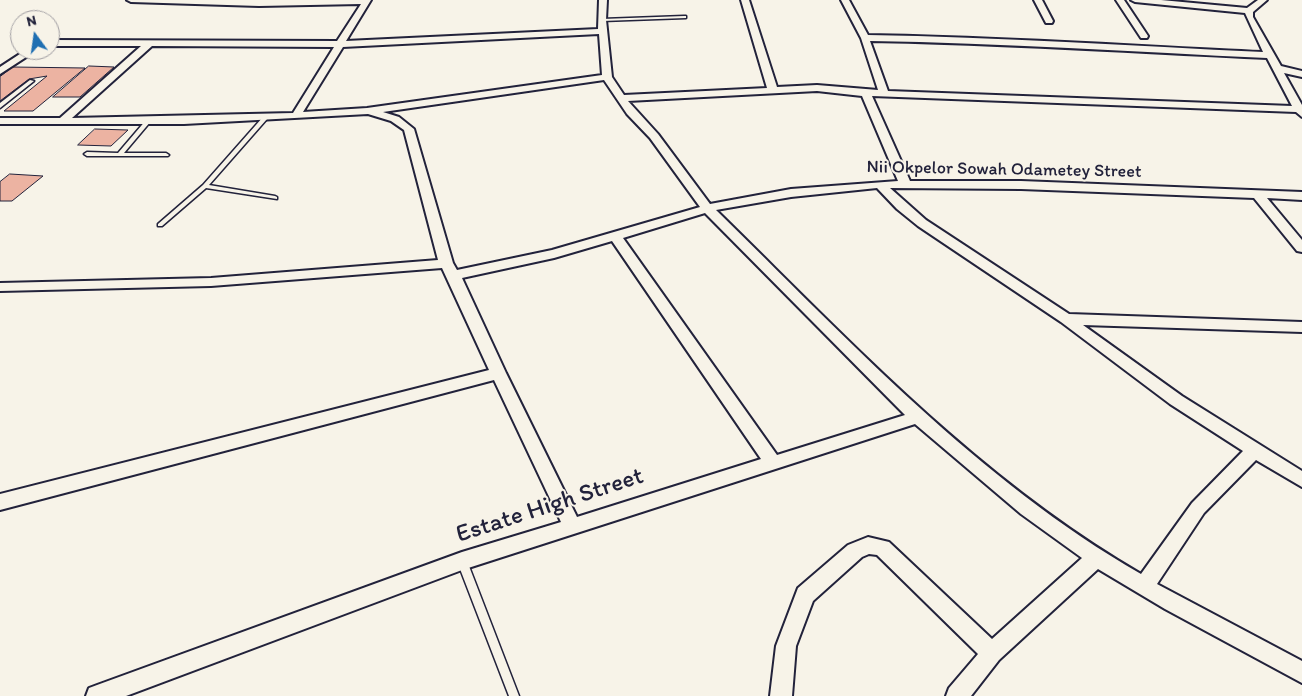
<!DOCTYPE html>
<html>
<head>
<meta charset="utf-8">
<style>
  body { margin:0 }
  #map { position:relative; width:1302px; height:696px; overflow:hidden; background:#f7f3e8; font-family:Itim,sans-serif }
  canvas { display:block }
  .north { position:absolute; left:10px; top:10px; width:50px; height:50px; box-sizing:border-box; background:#f7f3e8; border:1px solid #a29fa3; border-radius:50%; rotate:346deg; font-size:14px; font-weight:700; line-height:20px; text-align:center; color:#22223b }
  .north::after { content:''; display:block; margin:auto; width:18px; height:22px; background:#1f6fb2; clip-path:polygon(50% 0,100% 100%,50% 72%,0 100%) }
</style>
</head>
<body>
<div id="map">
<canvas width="1302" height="696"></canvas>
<div class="north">N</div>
</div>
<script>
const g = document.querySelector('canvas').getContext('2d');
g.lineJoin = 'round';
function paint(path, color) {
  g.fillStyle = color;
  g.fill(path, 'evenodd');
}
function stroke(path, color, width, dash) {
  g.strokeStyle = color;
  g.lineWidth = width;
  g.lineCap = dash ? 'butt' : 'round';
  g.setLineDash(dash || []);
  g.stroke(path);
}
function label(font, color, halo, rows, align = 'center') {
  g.font = font + ' Itim,sans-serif';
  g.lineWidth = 4;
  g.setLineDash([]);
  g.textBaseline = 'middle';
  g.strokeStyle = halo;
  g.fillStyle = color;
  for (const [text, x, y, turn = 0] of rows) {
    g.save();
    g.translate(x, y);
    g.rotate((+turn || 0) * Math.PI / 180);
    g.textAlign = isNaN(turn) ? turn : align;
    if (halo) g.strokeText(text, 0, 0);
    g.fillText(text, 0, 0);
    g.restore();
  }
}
const building = new Path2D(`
  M 89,66 L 114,67 L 80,97 L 53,97 Z
  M 13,67 L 85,68 L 33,111 L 4,111 L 47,76 L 29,79 L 0,101 L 0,77 Z
  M 95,129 L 128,130 L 111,146 L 78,145 Z
  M 10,174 L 43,176 L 12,201 L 0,201 L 0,182 Z`);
const service = new Path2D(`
  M 684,16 L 686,16 L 686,18 L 602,21 L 600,20 L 602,19 Z
  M 30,80 L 34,81 L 0,108 L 0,103 Z
  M 265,116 L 268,118 L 267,119 L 209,185 L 275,196 L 277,197 L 277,199 L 206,188 L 162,226 L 158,226 L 158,224 L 203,185 L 263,117 Z
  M 149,118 L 152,120 L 151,121 L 124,153 L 166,153 L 169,155 L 168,156 L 87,156 L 84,154 L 87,152 L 118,153 L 147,119 Z
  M 462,557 L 465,558 L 467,561 L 519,696 L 509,696 L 457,561 L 459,558 Z`);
const minor = new Path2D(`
  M 127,0 L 371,0 L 346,41 L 598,29 L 599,0 L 607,0 L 606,20 L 612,77 L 624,95 L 767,88 L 741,0 L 749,0 L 777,87 L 817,85 L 878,90 L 861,38 L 841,0 L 849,0 L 868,35 C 1000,37 1132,46 1263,52 L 1245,13 L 1135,2 L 1131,0 L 1161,0 L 1247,8 L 1258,0 L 1267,0 L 1253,12 L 1253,17 L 1281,66 L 1302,71 L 1302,77 L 1284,73 L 1302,105 L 1302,117 L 1296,112 L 872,96 L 910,181 L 1021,181 L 1302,192 L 1302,200 L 1267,198 L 1302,240 L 1302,252 L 1297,251 L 1254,198 L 1021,189 L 890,188 L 926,220 L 1069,314 L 1302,322 L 1302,332 L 1083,325 L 1182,396 L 1302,471 L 1302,487 L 1256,460 L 1204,513 L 1157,584 L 1302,661 L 1302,683 L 1165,609 L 1098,569 L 999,660 L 971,696 L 946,696 L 949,688 L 978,654 L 877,555 L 869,554 L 862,557 L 813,601 L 796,646 L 792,696 L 770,696 L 776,646 L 798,588 L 848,545 L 868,537 L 889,542 L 992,639 L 1082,558 L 1021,514 L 915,424 L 462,570 L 126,696 L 86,696 L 89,688 L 97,685 L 462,552 L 561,522 L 494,380 L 0,510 L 0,494 L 489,370 L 442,268 L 211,286 L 0,291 L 0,283 L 211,278 L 438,260 L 404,130 L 391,121 L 368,114 L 184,124 L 0,124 L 0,118 L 60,118 L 141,46 L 50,46 L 50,40 L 337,41 L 361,4 L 259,6 L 131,2 ZM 599,34 L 602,75 L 367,108 L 303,112 L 343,47 ZM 870,41 C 1003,43 1134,52 1267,58 L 1292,106 L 888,91 ZM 152,46 L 334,47 L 293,113 L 72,118 ZM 604,80 L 627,114 L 650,138 L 700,207 L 552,250 L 457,270 L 453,263 L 414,129 L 399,117 L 383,112 ZM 817,91 L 862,96 L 898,181 L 791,189 L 710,204 L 658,134 L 628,101 ZM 877,188 L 897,209 L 918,226 L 1061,322 L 1170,404 L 1243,451 L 1192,503 L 1141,574 C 978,480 849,340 716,210 L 791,197 ZM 705,213 L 905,415 L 777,455 L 623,238 ZM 612,241 L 761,459 L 577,517 L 506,373 L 462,278 L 554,258 Z
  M 1034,0 L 1042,0 L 1053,21 L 1052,23 L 1046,23 Z
  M 1116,0 L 1124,0 L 1148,36 L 1147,38 L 1141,38 Z
  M 26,50 L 37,50 L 0,74 L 0,67 Z`);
const farStreetnames = [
  ["Nii Okpelor Sowah Odametey Street",1004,170,1]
];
const nearStreetnames = [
  ["Estate High Street",550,506,-18]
];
paint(building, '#ecb3a2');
stroke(building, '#22223b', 1);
stroke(service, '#22223b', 3);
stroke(minor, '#22223b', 4);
paint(service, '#f7f3e8');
paint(minor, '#f7f3e8');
label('18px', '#22223b', '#f7f3e8', farStreetnames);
label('25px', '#22223b', '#f7f3e8', nearStreetnames);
</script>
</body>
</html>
